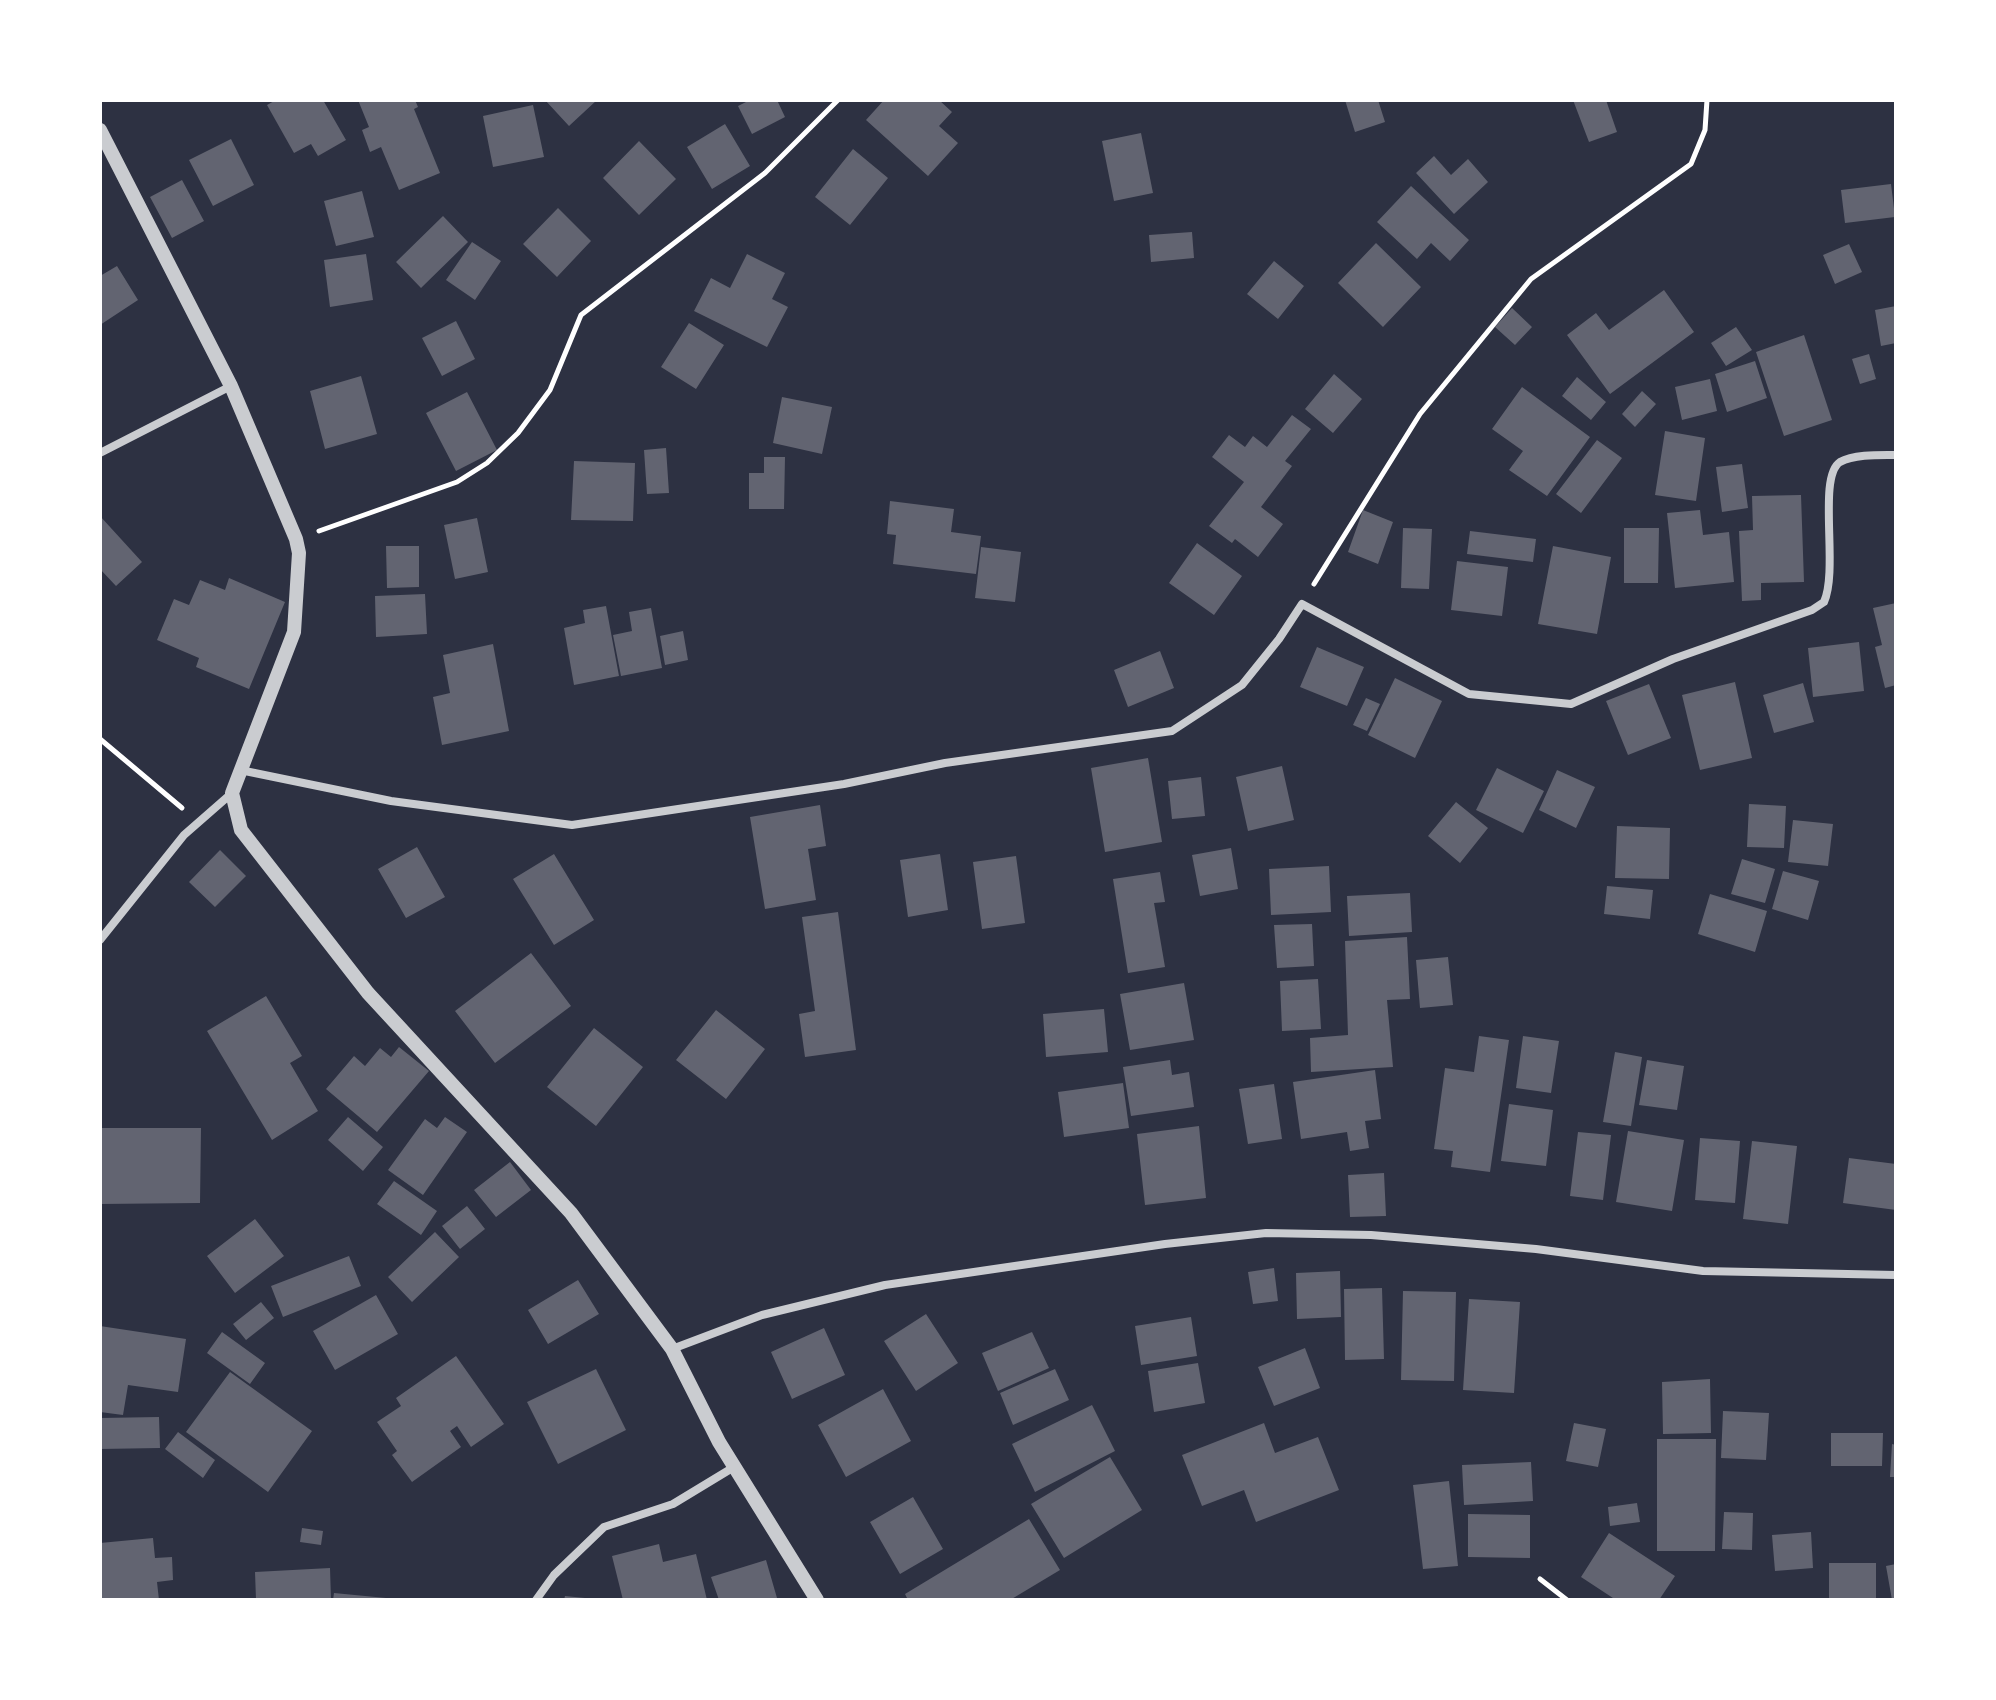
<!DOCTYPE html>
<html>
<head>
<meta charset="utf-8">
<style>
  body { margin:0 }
  #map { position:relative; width:1996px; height:1700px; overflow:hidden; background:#2d3142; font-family:"Space Grotesk",sans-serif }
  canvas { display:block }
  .frame { position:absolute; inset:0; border:102px solid #fff; pointer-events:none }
</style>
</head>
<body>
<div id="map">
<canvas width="1996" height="1700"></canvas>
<div class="frame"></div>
</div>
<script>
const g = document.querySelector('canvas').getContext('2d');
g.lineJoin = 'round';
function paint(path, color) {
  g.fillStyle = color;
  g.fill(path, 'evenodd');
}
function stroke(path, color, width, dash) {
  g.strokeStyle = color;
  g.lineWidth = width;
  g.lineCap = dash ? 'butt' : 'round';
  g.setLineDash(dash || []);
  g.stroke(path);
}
const building = new Path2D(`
  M 276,100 L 323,100 L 346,140 L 318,156 L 311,144 L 294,153 L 267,105 Z
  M 358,100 L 415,100 L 418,107 L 414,109 L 440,173 L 399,190 L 381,147 L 370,152 L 362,130 L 369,127 Z
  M 545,100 L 597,100 L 569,126 Z
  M 750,100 L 777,100 L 785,117 L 752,134 L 738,106 Z
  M 884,100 L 939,100 L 952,112 L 939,126 L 958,143 L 928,176 L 866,120 Z
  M 1345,100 L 1378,100 L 1385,122 L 1355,132 Z
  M 1573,100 L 1606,100 L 1617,132 L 1589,142 Z
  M 533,105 L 544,157 L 493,167 L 483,116 Z
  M 725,124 L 750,166 L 712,189 L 687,147 Z
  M 1141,133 L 1153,193 L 1114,201 L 1102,141 Z
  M 231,139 L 254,185 L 213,206 L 189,160 Z
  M 639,141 L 676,179 L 639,215 L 603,178 Z
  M 853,149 L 888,178 L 850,225 L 815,197 Z
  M 1434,156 L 1451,175 L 1468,159 L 1488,182 L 1454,214 L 1416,173 Z
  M 182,180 L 204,221 L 172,238 L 150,197 Z
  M 1891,184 L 1895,217 L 1845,223 L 1841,190 Z
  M 1411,186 L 1469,240 L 1450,261 L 1431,243 L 1417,259 L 1377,222 Z
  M 362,191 L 374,237 L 336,246 L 324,201 Z
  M 558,208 L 591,241 L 557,277 L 523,244 Z
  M 443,216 L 468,242 L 421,288 L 396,262 Z
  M 1192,232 L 1194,258 L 1151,262 L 1149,235 Z
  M 472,242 L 501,261 L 475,300 L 446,280 Z
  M 1376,243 L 1421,287 L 1383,327 L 1338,283 Z
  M 1849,244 L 1862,272 L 1835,284 L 1823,255 Z
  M 366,254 L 373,300 L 330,307 L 324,260 Z
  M 747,254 L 785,273 L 772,299 L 788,307 L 767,347 L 694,311 L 711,278 L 730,288 Z
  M 1274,261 L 1304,286 L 1278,319 L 1247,294 Z
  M 117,266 L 138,300 L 100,325 L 100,276 Z
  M 1664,290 L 1694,332 L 1610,394 L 1567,335 L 1596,313 L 1609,330 Z
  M 1896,306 L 1896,343 L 1881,346 L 1875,310 Z
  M 1512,308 L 1532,327 L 1515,345 L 1495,327 Z
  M 456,321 L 475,359 L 442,376 L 422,338 Z
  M 689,323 L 724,345 L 696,389 L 661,367 Z
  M 1736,327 L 1752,350 L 1726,366 L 1711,343 Z
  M 1804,335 L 1832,420 L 1784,436 L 1756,352 Z
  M 1869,354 L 1876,379 L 1860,384 L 1852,359 Z
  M 1755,361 L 1767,398 L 1727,412 L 1715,374 Z
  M 1334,374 L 1362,399 L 1333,433 L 1305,409 Z
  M 361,376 L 377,434 L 325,449 L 310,391 Z
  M 1577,377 L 1606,402 L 1591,420 L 1562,396 Z
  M 1710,379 L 1717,411 L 1682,420 L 1675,387 Z
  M 1522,387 L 1590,437 L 1547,496 L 1509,470 L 1523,451 L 1492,429 Z
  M 1642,391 L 1656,404 L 1635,427 L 1622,414 Z
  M 467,392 L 497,450 L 456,471 L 426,413 Z
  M 782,397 L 832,407 L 822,454 L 773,443 Z
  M 1292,415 L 1311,429 L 1285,461 L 1292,466 L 1261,507 L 1283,524 L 1258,557 L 1235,539 L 1232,543 L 1209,526 L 1244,482 L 1212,457 L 1229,435 L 1245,447 L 1253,436 L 1267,447 Z
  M 1665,431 L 1705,438 L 1696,501 L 1655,495 Z
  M 1597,440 L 1622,458 L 1581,513 L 1556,494 Z
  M 666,448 L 669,493 L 647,494 L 644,450 Z
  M 764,457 L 785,457 L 784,509 L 749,509 L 749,473 L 764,473 Z
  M 574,461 L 635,463 L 633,521 L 571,520 Z
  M 1742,464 L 1748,508 L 1722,512 L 1716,467 Z
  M 1801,495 L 1804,582 L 1761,583 L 1761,600 L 1742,601 L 1739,531 L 1753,530 L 1752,496 Z
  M 890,501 L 954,509 L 951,532 L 981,536 L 976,574 L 893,564 L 896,535 L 887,534 Z
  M 1363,510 L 1393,522 L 1378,564 L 1348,552 Z
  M 1700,510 L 1703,535 L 1729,532 L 1734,582 L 1675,588 L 1667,513 Z
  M 100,516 L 142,562 L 116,586 L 100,569 Z
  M 477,518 L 488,572 L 455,579 L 444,525 Z
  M 1403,528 L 1432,529 L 1429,589 L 1401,588 Z
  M 1624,528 L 1659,528 L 1658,583 L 1624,583 Z
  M 1470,531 L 1536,539 L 1533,562 L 1467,554 Z
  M 1197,543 L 1242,576 L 1214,615 L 1169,583 Z
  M 386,546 L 419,546 L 419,587 L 387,588 Z
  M 1553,546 L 1611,557 L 1597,634 L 1538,624 Z
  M 981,547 L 1021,552 L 1015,602 L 975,598 Z
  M 1457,561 L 1508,567 L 1502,616 L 1451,610 Z
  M 229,578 L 285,602 L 249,689 L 196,667 L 199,658 L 157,640 L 174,599 L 189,605 L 200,580 L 225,590 Z
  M 425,594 L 427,634 L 376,637 L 375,596 Z
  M 1896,603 L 1896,685 L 1885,688 L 1875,647 L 1882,645 L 1873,608 Z
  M 606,606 L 619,676 L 574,685 L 564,628 L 585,623 L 583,610 Z
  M 651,608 L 662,668 L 621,676 L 613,635 L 632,631 L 629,612 Z
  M 683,631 L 688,660 L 665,665 L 660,636 Z
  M 1859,642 L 1864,691 L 1813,697 L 1808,648 Z
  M 493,644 L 509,731 L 442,745 L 433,697 L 450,693 L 443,655 Z
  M 1317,647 L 1364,667 L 1347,706 L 1300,687 Z
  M 1160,651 L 1174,688 L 1128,707 L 1114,670 Z
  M 1395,678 L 1442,701 L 1415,758 L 1368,735 Z
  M 1735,682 L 1752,758 L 1700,770 L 1682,695 Z
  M 1803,683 L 1814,722 L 1774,733 L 1763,695 Z
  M 1649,684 L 1671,738 L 1628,755 L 1606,701 Z
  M 1366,698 L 1380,704 L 1367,731 L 1353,725 Z
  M 1148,758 L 1162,842 L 1105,852 L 1091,768 Z
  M 1282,766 L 1294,820 L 1248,831 L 1236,777 Z
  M 1497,768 L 1544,791 L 1523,833 L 1476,810 Z
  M 1557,770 L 1595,787 L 1576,828 L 1539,810 Z
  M 1201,777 L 1205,816 L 1172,819 L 1168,781 Z
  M 1456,802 L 1488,828 L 1460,863 L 1428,836 Z
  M 1749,804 L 1786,806 L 1784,848 L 1747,847 Z
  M 820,805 L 826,846 L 808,849 L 816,900 L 765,909 L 750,817 Z
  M 1793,820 L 1833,824 L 1828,866 L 1788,862 Z
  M 1617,826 L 1670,828 L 1669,879 L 1615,878 Z
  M 417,847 L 445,897 L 406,918 L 378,869 Z
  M 1231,848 L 1238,889 L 1200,896 L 1192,855 Z
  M 220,850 L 246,876 L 215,907 L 189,882 Z
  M 554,854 L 594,920 L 554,945 L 513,879 Z
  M 940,854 L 948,910 L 908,917 L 900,860 Z
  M 1016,856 L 1025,923 L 982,929 L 973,862 Z
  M 1742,859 L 1775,869 L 1765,903 L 1731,894 Z
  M 1329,866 L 1331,912 L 1271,915 L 1269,869 Z
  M 1783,871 L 1819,881 L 1808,920 L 1772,909 Z
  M 1160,872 L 1165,902 L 1154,903 L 1165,967 L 1128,973 L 1113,879 Z
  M 1607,886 L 1653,890 L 1650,919 L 1604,914 Z
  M 1410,893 L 1412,932 L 1349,936 L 1347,896 Z
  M 1710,894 L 1767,911 L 1755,952 L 1698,934 Z
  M 838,912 L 856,1050 L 805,1057 L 799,1014 L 815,1011 L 802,917 Z
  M 1312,924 L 1314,966 L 1277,968 L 1274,925 Z
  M 1407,937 L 1410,999 L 1387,1000 L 1393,1067 L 1311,1072 L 1310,1038 L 1348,1035 L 1345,941 Z
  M 531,953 L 571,1006 L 495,1063 L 455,1011 Z
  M 1448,957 L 1453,1005 L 1420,1008 L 1416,960 Z
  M 1318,979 L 1321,1029 L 1282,1031 L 1280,981 Z
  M 1184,983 L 1194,1040 L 1130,1050 L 1120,994 Z
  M 266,996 L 302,1056 L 290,1063 L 318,1111 L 272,1140 L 207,1031 Z
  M 1104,1009 L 1108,1052 L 1046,1057 L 1043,1014 Z
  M 716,1010 L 765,1049 L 726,1099 L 676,1060 Z
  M 594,1028 L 643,1067 L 596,1126 L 547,1087 Z
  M 1479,1036 L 1509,1040 L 1490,1172 L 1451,1167 L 1453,1151 L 1434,1149 L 1445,1068 L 1474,1072 Z
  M 1523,1036 L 1559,1041 L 1551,1093 L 1516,1088 Z
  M 399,1047 L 429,1071 L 377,1132 L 326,1089 L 354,1056 L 365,1066 L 380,1048 L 391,1057 Z
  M 1615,1052 L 1642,1057 L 1631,1126 L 1603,1122 Z
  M 1170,1060 L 1172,1075 L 1189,1072 L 1194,1107 L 1131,1116 L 1123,1067 Z
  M 1647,1060 L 1684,1066 L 1677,1110 L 1639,1105 Z
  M 1375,1070 L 1381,1119 L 1365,1121 L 1369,1148 L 1350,1151 L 1347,1132 L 1301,1139 L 1293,1082 Z
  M 1123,1083 L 1129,1128 L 1064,1137 L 1058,1092 Z
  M 1274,1084 L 1282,1139 L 1248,1144 L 1239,1089 Z
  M 1509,1104 L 1553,1110 L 1546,1166 L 1501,1161 Z
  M 348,1117 L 383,1147 L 363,1171 L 328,1140 Z
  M 445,1117 L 467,1132 L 423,1195 L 388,1170 L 425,1119 L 437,1128 Z
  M 1199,1126 L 1206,1198 L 1145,1205 L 1137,1134 Z
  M 100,1128 L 201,1128 L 200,1203 L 100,1204 Z
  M 1628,1131 L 1684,1140 L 1672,1211 L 1616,1202 Z
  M 1578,1132 L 1611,1135 L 1603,1200 L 1570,1196 Z
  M 1700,1138 L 1740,1141 L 1735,1203 L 1695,1200 Z
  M 1752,1141 L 1797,1146 L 1788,1224 L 1743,1219 Z
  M 1849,1158 L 1896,1164 L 1896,1210 L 1843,1203 Z
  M 510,1162 L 531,1190 L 496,1217 L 474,1190 Z
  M 1384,1173 L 1386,1216 L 1350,1217 L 1348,1175 Z
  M 394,1181 L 437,1211 L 421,1235 L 377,1204 Z
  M 467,1206 L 485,1229 L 460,1249 L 442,1226 Z
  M 255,1219 L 284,1256 L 235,1293 L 207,1256 Z
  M 435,1232 L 459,1257 L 412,1302 L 388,1277 Z
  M 349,1256 L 361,1286 L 283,1317 L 271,1286 Z
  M 1274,1268 L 1278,1301 L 1253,1304 L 1248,1272 Z
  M 1340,1271 L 1341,1317 L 1297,1319 L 1296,1273 Z
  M 578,1280 L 599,1314 L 548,1344 L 528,1310 Z
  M 1382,1288 L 1384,1359 L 1345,1360 L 1344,1289 Z
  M 1403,1291 L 1456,1292 L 1454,1381 L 1401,1380 Z
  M 376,1295 L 398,1334 L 335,1370 L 313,1331 Z
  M 1469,1299 L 1520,1302 L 1514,1393 L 1463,1390 Z
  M 261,1302 L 274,1318 L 246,1340 L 233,1324 Z
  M 926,1314 L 958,1363 L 916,1391 L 884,1341 Z
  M 1191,1317 L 1197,1356 L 1141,1365 L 1135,1326 Z
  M 100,1326 L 186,1339 L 178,1392 L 128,1385 L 123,1415 L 100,1412 Z
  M 824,1328 L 845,1375 L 792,1399 L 771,1352 Z
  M 222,1332 L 265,1363 L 250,1384 L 207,1353 Z
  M 1032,1332 L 1049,1368 L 998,1391 L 982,1353 Z
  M 1305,1348 L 1320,1388 L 1274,1406 L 1258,1367 Z
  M 456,1356 L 504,1424 L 471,1447 L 457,1426 L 450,1431 L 461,1447 L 412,1482 L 392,1455 L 397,1451 L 377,1422 L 401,1406 L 396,1398 Z
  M 1198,1363 L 1205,1403 L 1154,1412 L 1148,1371 Z
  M 596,1369 L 626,1430 L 558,1464 L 527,1402 Z
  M 1055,1369 L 1069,1400 L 1013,1425 L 1000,1393 Z
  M 230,1372 L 312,1431 L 268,1492 L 186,1432 Z
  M 1710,1379 L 1711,1433 L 1663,1434 L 1662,1382 Z
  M 883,1389 L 911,1441 L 846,1477 L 818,1425 Z
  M 1092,1405 L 1115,1451 L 1035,1492 L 1012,1444 Z
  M 1723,1411 L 1769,1413 L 1766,1460 L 1721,1458 Z
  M 159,1417 L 160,1448 L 100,1449 L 100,1418 Z
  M 1264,1423 L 1275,1453 L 1318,1437 L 1339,1490 L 1256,1522 L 1244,1490 L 1202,1506 L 1182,1455 Z
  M 1574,1423 L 1606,1429 L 1598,1467 L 1566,1461 Z
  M 178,1432 L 215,1460 L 203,1478 L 165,1449 Z
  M 1831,1433 L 1883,1433 L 1882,1466 L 1831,1466 Z
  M 1657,1439 L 1716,1439 L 1715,1551 L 1657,1551 Z
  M 1892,1444 L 1896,1445 L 1896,1477 L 1890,1477 Z
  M 1110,1457 L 1142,1510 L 1064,1558 L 1031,1504 Z
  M 1531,1462 L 1533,1501 L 1464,1505 L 1462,1465 Z
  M 1449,1481 L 1458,1566 L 1423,1569 L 1413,1485 Z
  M 913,1497 L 943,1549 L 900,1574 L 870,1522 Z
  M 1637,1503 L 1640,1522 L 1610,1526 L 1608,1507 Z
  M 1724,1512 L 1753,1513 L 1752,1550 L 1722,1549 Z
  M 1468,1514 L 1530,1515 L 1530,1558 L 1468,1557 Z
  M 1029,1519 L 1060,1570 L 1010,1600 L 908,1600 L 905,1594 Z
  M 302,1528 L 323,1531 L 321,1545 L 300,1542 Z
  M 1811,1532 L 1813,1568 L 1775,1571 L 1772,1535 Z
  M 1609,1533 L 1675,1576 L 1659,1600 L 1616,1600 L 1581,1577 Z
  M 153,1538 L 155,1558 L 172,1557 L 173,1580 L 157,1582 L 159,1600 L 100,1600 L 100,1543 Z
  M 659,1544 L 663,1562 L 696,1554 L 707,1600 L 623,1600 L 612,1556 Z
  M 766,1560 L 777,1598 L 719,1600 L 711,1577 Z
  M 1829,1563 L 1876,1563 L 1876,1600 L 1829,1600 Z
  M 1896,1564 L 1896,1600 L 1892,1600 L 1886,1566 Z
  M 330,1568 L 331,1600 L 256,1600 L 255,1572 Z
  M 334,1593 L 386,1598 L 386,1600 L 333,1600 Z
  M 565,1596 L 585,1598 L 585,1600 L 564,1600 Z`);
const path = new Path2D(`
  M 319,531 L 457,482 L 487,463 L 518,433 L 550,390 L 581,315 L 765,173 L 838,100
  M 1314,584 L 1420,414 L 1531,279 L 1691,164 L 1705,130 L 1707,100
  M 100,739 L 182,808
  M 1540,1579 L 1567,1600`);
const minor = new Path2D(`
  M 100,453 L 231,386
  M 240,770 L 391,801 L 572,825 L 844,784 L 945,763 L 1172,731 L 1242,685 L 1279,639 L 1302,604 L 1469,694 L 1571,704 L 1673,659 L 1812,610 L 1824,602 C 1839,569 1817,477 1840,462 C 1854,454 1880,455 1896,455
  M 100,940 L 184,835 L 232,793
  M 672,1349 L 762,1315 L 885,1285 L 1165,1244 L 1266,1233 L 1371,1235 L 1536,1249 L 1703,1271 L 1896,1275
  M 536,1600 L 554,1575 L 604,1527 L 673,1504 L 734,1467`);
const tertiary = new Path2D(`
  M 100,130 L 231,386 L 296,539 L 299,553 L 294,632 L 232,793 L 241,830 L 368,993 L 571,1213 L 672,1349 L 719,1442 L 817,1600`);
paint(building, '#626471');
stroke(path, '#fff', 5);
stroke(minor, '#caccd0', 8);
stroke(tertiary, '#caccd0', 14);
</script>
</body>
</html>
